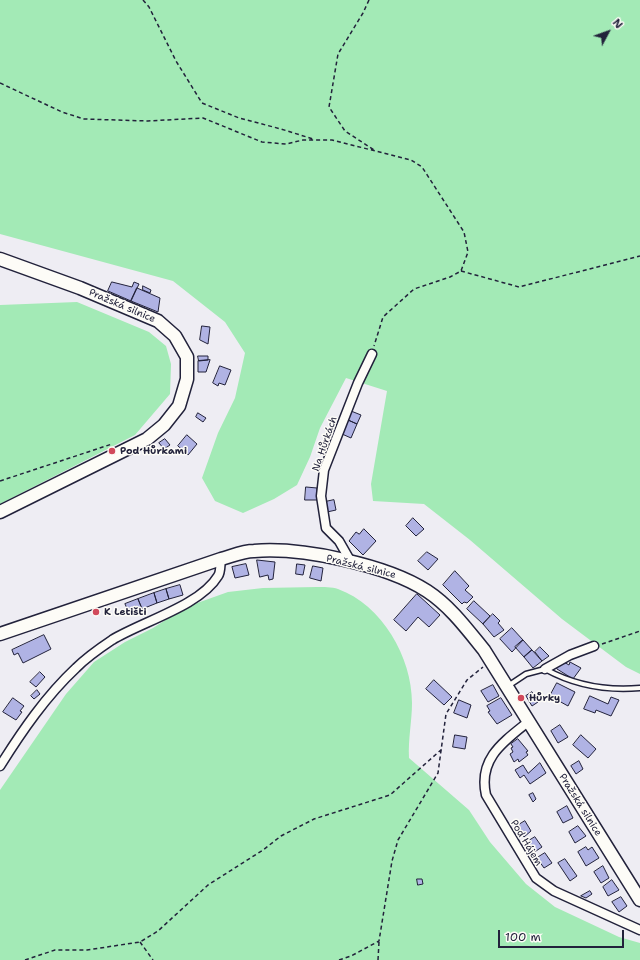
<!DOCTYPE html>
<html>
<head>
<meta charset="utf-8">
<style>
  body { margin:0 }
  #map { position:relative; width:640px; height:960px; overflow:hidden; background:#eeedf3; font-family:"Shantell Sans",sans-serif }
  canvas { display:block }
  .north { position:absolute; left:588px; top:12px; width:40px; height:40px; -webkit-text-stroke:3px #fdfcf7; paint-order:stroke; rotate:49deg; font-size:11px; font-weight:700; line-height:16px; text-align:center; color:#22223b }
  .north::after { content:''; display:block; margin:auto; width:14px; height:18px; background:#22223b; clip-path:polygon(50% 0,100% 100%,50% 72%,0 100%) }
  .scale { position:absolute; left:498px; top:930px; width:126px; height:18px; box-sizing:border-box; border:2px solid #22223b; border-top:0; padding-left:5px; font-size:12px; line-height:14px; white-space:nowrap; color:#22223b; -webkit-text-stroke:3px #fdfcf7; paint-order:stroke }
</style>
</head>
<body>
<div id="map">
<canvas width="640" height="960"></canvas>
<div class="north">N</div>
<div class="scale">100 m</div>
</div>
<script>
const g = document.querySelector('canvas').getContext('2d');
g.lineJoin = 'round';
function paint(path, color) {
  g.fillStyle = color;
  g.fill(path, 'evenodd');
}
function stroke(path, color, width, dash) {
  g.strokeStyle = color;
  g.lineWidth = width;
  g.lineCap = dash ? 'butt' : 'round';
  g.setLineDash(dash || []);
  g.stroke(path);
}
function label(font, color, halo, rows, align = 'center') {
  g.font = font + ' "Shantell Sans",sans-serif';
  g.lineWidth = 3;
  g.setLineDash([]);
  g.textBaseline = 'middle';
  g.strokeStyle = halo;
  g.fillStyle = color;
  for (const [text, x, y, turn = 0] of rows) {
    g.save();
    g.translate(x, y);
    g.rotate((+turn || 0) * Math.PI / 180);
    g.textAlign = isNaN(turn) ? turn : align;
    if (halo) g.strokeText(text, 0, 0);
    g.fillText(text, 0, 0);
    g.restore();
  }
}
const green = new Path2D(`
  M 0,0 L 640,0 L 640,674 L 626,667 L 562,619 L 470,540 L 424,504 L 373,501 L 371,484 L 387,391 L 346,378 L 320,428 L 310,457 L 297,485 L 274,499 L 243,513 L 215,501 L 202,478 L 218,433 L 235,398 L 245,353 L 225,322 L 173,281 L 0,234 Z
  M 77,302 L 149,332 L 166,346 L 171,364 L 170,394 L 135,435 L 0,504 L 0,305 Z
  M 317,587 C 323,587 332,587 338,589 C 382,605 412,657 412,703 C 412,721 408,739 409,758 L 469,810 L 490,842 L 526,884 L 555,907 L 619,937 L 640,943 L 640,960 L 0,960 L 0,790 L 66,694 L 94,662 L 125,642 L 153,628 L 186,607 L 228,592 L 263,588 Z`);
const building = new Path2D(`
  M 112,282 L 132,287 L 134,282 L 139,284 L 131,301 L 108,291 Z
  M 143,286 L 151,290 L 150,293 L 143,290 Z
  M 137,288 L 160,298 L 158,312 L 131,301 Z
  M 202,326 L 210,327 L 208,344 L 200,340 Z
  M 198,356 L 208,356 L 208,360 L 199,361 Z
  M 210,360 L 206,372 L 198,372 L 198,361 Z
  M 220,366 L 231,370 L 225,385 L 219,383 L 218,386 L 213,383 Z
  M 351,411 L 361,415 L 357,424 L 348,420 Z
  M 198,413 L 206,418 L 203,422 L 196,417 Z
  M 348,420 L 357,424 L 351,438 L 342,434 Z
  M 187,435 L 197,444 L 188,455 L 178,446 Z
  M 165,439 L 170,445 L 164,449 L 159,443 Z
  M 306,487 L 317,488 L 317,500 L 305,500 Z
  M 334,500 L 336,510 L 327,512 L 325,502 Z
  M 413,518 L 424,529 L 416,536 L 406,526 Z
  M 364,529 L 376,541 L 363,555 L 349,541 L 356,532 L 359,534 Z
  M 427,552 L 438,559 L 428,570 L 418,561 Z
  M 257,560 L 275,562 L 273,579 L 269,580 L 268,575 L 260,577 Z
  M 246,564 L 249,575 L 235,578 L 232,567 Z
  M 297,564 L 305,565 L 303,575 L 296,574 Z
  M 313,566 L 323,568 L 321,581 L 310,578 Z
  M 455,571 L 469,586 L 465,590 L 473,597 L 467,603 L 464,602 L 462,604 L 443,585 Z
  M 180,585 L 183,595 L 169,599 L 166,589 Z
  M 166,589 L 169,599 L 157,603 L 154,593 Z
  M 154,593 L 157,603 L 142,609 L 138,599 Z
  M 417,594 L 440,615 L 429,627 L 418,617 L 406,631 L 394,620 Z
  M 138,599 L 143,611 L 130,615 L 125,604 Z
  M 474,601 L 490,616 L 483,624 L 467,609 Z
  M 493,614 L 500,621 L 498,623 L 504,630 L 494,637 L 483,624 Z
  M 512,628 L 523,640 L 512,652 L 500,639 Z
  M 44,635 L 51,649 L 23,663 L 18,653 L 14,655 L 12,650 Z
  M 523,640 L 532,650 L 524,657 L 515,647 Z
  M 540,647 L 549,656 L 542,661 L 535,652 Z
  M 532,650 L 542,661 L 533,668 L 524,657 Z
  M 562,661 L 569,665 L 570,662 L 581,668 L 573,679 L 557,669 Z
  M 40,672 L 45,677 L 36,687 L 30,682 Z
  M 434,680 L 452,697 L 444,705 L 426,689 Z
  M 557,683 L 575,692 L 568,706 L 550,696 Z
  M 493,685 L 499,696 L 488,702 L 481,691 Z
  M 37,690 L 40,694 L 34,699 L 31,696 Z
  M 532,692 L 538,702 L 532,706 L 526,696 Z
  M 590,696 L 608,704 L 611,697 L 619,700 L 611,716 L 596,710 L 595,713 L 584,709 Z
  M 13,698 L 24,706 L 20,711 L 22,712 L 16,720 L 3,712 Z
  M 501,698 L 512,715 L 497,724 L 488,712 L 490,711 L 487,706 Z
  M 459,700 L 471,705 L 467,718 L 454,713 Z
  M 560,725 L 568,737 L 558,743 L 551,731 Z
  M 455,735 L 467,737 L 465,749 L 453,747 Z
  M 581,735 L 596,749 L 588,758 L 573,745 Z
  M 518,739 L 528,751 L 526,752 L 528,755 L 519,762 L 518,759 L 514,762 L 510,754 L 513,752 L 511,748 L 513,747 L 511,744 Z
  M 579,761 L 583,769 L 576,774 L 571,766 Z
  M 540,763 L 546,773 L 530,784 L 524,775 L 520,778 L 515,770 L 523,765 L 528,773 Z
  M 533,793 L 536,799 L 533,802 L 529,795 Z
  M 567,806 L 573,818 L 563,823 L 557,812 Z
  M 525,821 L 531,831 L 524,837 L 517,826 Z
  M 578,826 L 586,836 L 575,843 L 569,832 Z
  M 535,837 L 542,847 L 533,853 L 527,842 Z
  M 586,847 L 588,850 L 592,847 L 599,858 L 586,866 L 578,852 Z
  M 545,853 L 552,863 L 544,868 L 537,858 Z
  M 565,859 L 577,876 L 570,881 L 558,863 Z
  M 603,866 L 609,878 L 601,883 L 594,872 Z
  M 417,879 L 422,879 L 423,884 L 418,885 Z
  M 612,880 L 619,890 L 608,896 L 603,887 Z
  M 590,891 L 592,894 L 586,898 L 581,896 Z
  M 621,897 L 627,906 L 619,912 L 612,902 Z`);
const path = new Path2D(`
  M 143,0 L 149,7 L 176,61 L 202,103 L 239,118 L 281,129 L 313,139
  M 369,0 L 363,13 L 338,54 L 329,107 L 345,131 L 374,150
  M 0,83 L 62,112 L 84,119 L 148,121 L 203,118 L 262,142 L 286,144 L 303,140 L 332,140 L 411,160 L 422,167 L 464,232 L 468,252 L 461,271 L 450,277 L 414,289 L 383,317 L 374,346
  M 461,271 L 519,287 L 640,256
  M 0,481 L 112,444
  M 602,644 L 640,631
  M 140,942 L 153,960
  M 25,960 L 55,950 L 87,950 L 140,942 L 158,931 L 208,885 L 263,850 L 281,836 L 314,819 L 390,795 L 442,749
  M 339,960 L 351,956 L 379,941 L 392,861 L 398,840 L 438,773 L 446,714 L 467,680 L 483,667
  M 378,960 L 379,942`);
const lane = new Path2D(`
  M 508,686 L 526,674 L 545,669 C 574,685 606,691 640,688`);
const street = new Path2D(`
  M 351,562 L 339,541 L 326,528 L 321,496 L 324,470 L 358,383 L 372,354
  M 545,669 L 570,655 L 594,646
  M 528,722 C 503,742 478,759 486,795 L 536,878 L 554,891 L 640,930
  M 0,766 C 22,731 46,696 76,668 C 86,658 100,648 112,640 C 141,622 200,606 218,576 C 221,572 220,564 221,559`);
const secondary = new Path2D(`
  M 0,259 L 80,288 L 158,321 L 175,336 L 187,357 L 187,379 L 179,406 L 164,425 L 147,439 L 0,512
  M 0,634 L 221,559 C 232,556 243,551 254,551 C 302,547 387,565 427,591 C 450,606 467,629 484,650 L 640,900`);
const markers = [
  [112,451,4,"#d1495b"],
  [96,612,4,"#d1495b"],
  [521,698,4,"#d1495b"]
];
const streetNames = [
  ["Pražská silnice",122,306,23],
  ["Na Hůrkách",325,444,-71],
  ["Pražská silnice",361,567,14],
  ["Pražská silnice",580,805,58],
  ["Pod Hájem",526,843,59]
];
const poiNames = [
  ["Pod Hůrkami",120,451],
  ["K Letišti",104,612],
  ["Hůrky",529,698]
];
paint(green, '#a3eab6');
paint(building, '#b0b3e4');
stroke(building, '#22223b', 1);
stroke(lane, '#22223b', 7);
stroke(street, '#22223b', 11);
stroke(secondary, '#22223b', 15);
stroke(path, '#22223b', 1.5, [4, 3]);
stroke(lane, '#fdfcf7', 4);
stroke(street, '#fdfcf7', 8);
stroke(secondary, '#fdfcf7', 12);
for (const [x, y, r, color] of markers) {
  const dot = new Path2D();
  dot.arc(x, y, r, 0, 2 * Math.PI);
  g.fillStyle = color;
  g.fill(dot);
  stroke(dot, '#fdfcf7', 1.5);
}
label('10px', '#22223b', '#fdfcf7', streetNames);
label('bold 10px', '#22223b', '#fdfcf7', poiNames, 'left');
</script>
</body>
</html>
